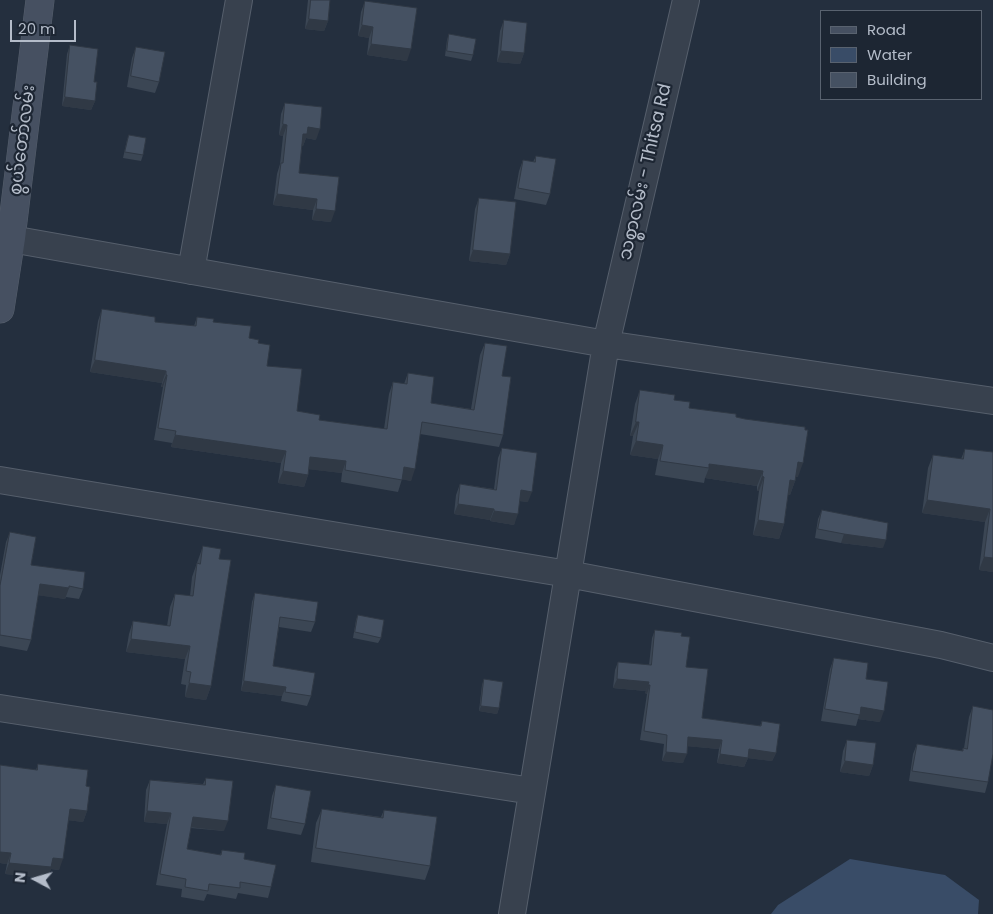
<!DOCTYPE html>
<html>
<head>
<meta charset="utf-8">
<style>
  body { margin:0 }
  #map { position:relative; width:993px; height:914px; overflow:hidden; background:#242f3e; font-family:Poppins,sans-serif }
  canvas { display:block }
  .legend { position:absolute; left:820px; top:10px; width:162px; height:90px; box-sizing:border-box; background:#1d2633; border:1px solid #59626f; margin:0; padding:6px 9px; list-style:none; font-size:15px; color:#b4bcc9 }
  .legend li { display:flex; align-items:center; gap:10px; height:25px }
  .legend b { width:25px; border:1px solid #59626f }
  .north { position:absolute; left:10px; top:854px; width:50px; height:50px; -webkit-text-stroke:4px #1d2633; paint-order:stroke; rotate:276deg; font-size:14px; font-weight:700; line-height:20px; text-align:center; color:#b4bcc9 }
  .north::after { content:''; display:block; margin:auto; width:18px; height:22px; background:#b4bcc9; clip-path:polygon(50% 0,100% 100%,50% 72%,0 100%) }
  .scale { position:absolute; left:10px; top:20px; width:66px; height:22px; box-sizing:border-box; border:2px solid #b4bcc9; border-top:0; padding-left:6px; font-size:15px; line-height:18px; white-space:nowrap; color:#b4bcc9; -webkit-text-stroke:4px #1d2633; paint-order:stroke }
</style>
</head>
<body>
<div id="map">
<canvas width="993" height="914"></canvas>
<ul class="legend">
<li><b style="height:6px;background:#465061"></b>Road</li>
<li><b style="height:14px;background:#394c67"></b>Water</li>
<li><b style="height:14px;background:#455162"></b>Building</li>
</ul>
<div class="north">N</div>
<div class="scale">20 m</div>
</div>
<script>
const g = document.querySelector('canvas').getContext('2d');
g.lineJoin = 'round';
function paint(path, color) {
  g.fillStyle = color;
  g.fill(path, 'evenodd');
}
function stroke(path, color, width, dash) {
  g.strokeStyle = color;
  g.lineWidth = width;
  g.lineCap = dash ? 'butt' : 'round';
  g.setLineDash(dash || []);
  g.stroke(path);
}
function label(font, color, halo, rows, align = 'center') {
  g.font = font + ' Poppins,"Noto Sans Myanmar",sans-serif';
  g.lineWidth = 4.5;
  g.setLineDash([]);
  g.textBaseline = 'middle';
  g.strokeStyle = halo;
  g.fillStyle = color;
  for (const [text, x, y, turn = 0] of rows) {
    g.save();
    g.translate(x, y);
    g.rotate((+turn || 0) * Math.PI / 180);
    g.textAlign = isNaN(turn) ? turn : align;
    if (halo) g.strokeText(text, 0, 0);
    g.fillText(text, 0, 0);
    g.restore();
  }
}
const water = new Path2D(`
  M 850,859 L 945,875 L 979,900 L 978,914 L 771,914 L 778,905 Z`);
const street = new Path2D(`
  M 0,237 L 606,344 L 993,401
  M 191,271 L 239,0
  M 0,480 L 568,574 L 941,645 L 993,658
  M 0,708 L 532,791
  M 512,914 L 606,344 L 686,0`);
const secondary = new Path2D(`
  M 0,309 L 11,238 L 40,0`);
const wall = new Path2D(`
  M 308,0 L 330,0 L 328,21 L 324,31 L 305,29 Z
  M 365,1 L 407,61 L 367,55 L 369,38 L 358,36 L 361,12 Z
  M 504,20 L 524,53 L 520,64 L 497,62 L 500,31 Z
  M 449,34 L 473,55 L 471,61 L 445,56 L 447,40 Z
  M 70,45 L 94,82 L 95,101 L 91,110 L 62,106 L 67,54 Z
  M 136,47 L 159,82 L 155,93 L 127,87 L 132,58 Z
  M 285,103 L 316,140 L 306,138 L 303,146 L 302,146 L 299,173 L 331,222 L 312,220 L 313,210 L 273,205 L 277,174 L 280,164 L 283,136 L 279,135 L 281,114 Z
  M 129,135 L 143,155 L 141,161 L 123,158 L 127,140 Z
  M 536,156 L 550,194 L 546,205 L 514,199 L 519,171 L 523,160 L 533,162 Z
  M 479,198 L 510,254 L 506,265 L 469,261 L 475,209 Z
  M 102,309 L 155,322 L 194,326 L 197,317 L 213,322 L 258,343 L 267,366 L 297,411 L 319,420 L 384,429 L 389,394 L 393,382 L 404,384 L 408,373 L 431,403 L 471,409 L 480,355 L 485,343 L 502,376 L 503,435 L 499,447 L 420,434 L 411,481 L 402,479 L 398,492 L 341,482 L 342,473 L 309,469 L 308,475 L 304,487 L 278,483 L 281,463 L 171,447 L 172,443 L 154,440 L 163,387 L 161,387 L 162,383 L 90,372 L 98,321 Z
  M 640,390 L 674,400 L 689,408 L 736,417 L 798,477 L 796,477 L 795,481 L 790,495 L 788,495 L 784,524 L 779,539 L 753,535 L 759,491 L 757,491 L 757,486 L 705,478 L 704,483 L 655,475 L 658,459 L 630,455 L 633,436 L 630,436 L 635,404 Z
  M 502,448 L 528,502 L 520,501 L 514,525 L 490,521 L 490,520 L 454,514 L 456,495 L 460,484 L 494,489 L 498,458 Z
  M 965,449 L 993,452 L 993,572 L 979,570 L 985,522 L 922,513 L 928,468 L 933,455 L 961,459 Z
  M 822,510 L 883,548 L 841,543 L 815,538 L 818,519 Z
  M 10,532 L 31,565 L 83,589 L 79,599 L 66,597 L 65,599 L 38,595 L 31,640 L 27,651 L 0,646 L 0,575 L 6,542 Z
  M 203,546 L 219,559 L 211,686 L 206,700 L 185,697 L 186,685 L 181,684 L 185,659 L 126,652 L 129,634 L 133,621 L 167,626 L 170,607 L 175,594 L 190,596 L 192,577 Z
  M 255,593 L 315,622 L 311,632 L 279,627 L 273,666 L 311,696 L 307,706 L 281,701 L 282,696 L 241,691 L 252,602 Z
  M 358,615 L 381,638 L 378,643 L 353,638 L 356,620 Z
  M 655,630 L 681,636 L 686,667 L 702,718 L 760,726 L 762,721 L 776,753 L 772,761 L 748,758 L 744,767 L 717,763 L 719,749 L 687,746 L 683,763 L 662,761 L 664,744 L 640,740 L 647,694 L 645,693 L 646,691 L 613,688 L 615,670 L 618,662 L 649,665 L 652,638 Z
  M 834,658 L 866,679 L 880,722 L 858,719 L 856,726 L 821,721 L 830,669 Z
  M 484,679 L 499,708 L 497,714 L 479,711 L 482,685 Z
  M 973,706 L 988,782 L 985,793 L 909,781 L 913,754 L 917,744 L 962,751 L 963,748 L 964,748 L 969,717 Z
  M 847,740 L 873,765 L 869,776 L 840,772 L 843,751 Z
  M 38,764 L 86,786 L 87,811 L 83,822 L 68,820 L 59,870 L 51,869 L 47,878 L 5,874 L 7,864 L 0,863 L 0,765 L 36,770 Z
  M 206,778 L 224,831 L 191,828 L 187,849 L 220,855 L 222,850 L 244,859 L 271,887 L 268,898 L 238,893 L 236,899 L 207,894 L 204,901 L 181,897 L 182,889 L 156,885 L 167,824 L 144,822 L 146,790 L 150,780 L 203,784 Z
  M 276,785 L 305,824 L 301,835 L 267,829 L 272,796 Z
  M 322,809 L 381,817 L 384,810 L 430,866 L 425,880 L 311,862 L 316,823 Z`);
const shadedWall = new Path2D(`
  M 309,19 L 328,21 L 324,31 L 305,29 Z
  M 362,25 L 373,27 L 369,38 L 358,36 Z
  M 371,44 L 411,49 L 407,61 L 367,55 Z
  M 501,51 L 524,53 L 520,64 L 497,62 Z
  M 65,97 L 95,101 L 91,110 L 62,106 Z
  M 283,124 L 287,125 L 283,136 L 279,135 Z
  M 308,127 L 320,129 L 316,140 L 306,138 L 303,146 L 299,145 L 303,134 Z
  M 277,194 L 317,199 L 313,210 L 273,205 Z
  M 316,209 L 335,211 L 331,222 L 312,220 Z
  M 473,250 L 510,254 L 506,265 L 469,261 Z
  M 95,360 L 166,371 L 162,383 L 90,372 Z
  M 166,375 L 167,375 L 163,387 L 161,387 Z
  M 636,422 L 639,422 L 633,436 L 630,436 Z
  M 175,435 L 286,451 L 281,463 L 171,447 Z
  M 636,441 L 663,445 L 658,459 L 630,455 Z
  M 310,457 L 346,461 L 342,473 L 306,469 Z
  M 798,462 L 803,463 L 798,477 L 793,477 Z
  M 709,464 L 763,471 L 757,486 L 705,478 L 709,468 Z
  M 404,467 L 415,469 L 411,481 L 399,479 Z
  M 283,471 L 308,475 L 304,487 L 278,483 Z
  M 762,476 L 764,477 L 759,491 L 757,491 Z
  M 790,480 L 795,481 L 790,495 L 785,495 Z
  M 521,490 L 532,492 L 528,502 L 518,501 Z
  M 927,500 L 990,509 L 985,522 L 922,513 Z
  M 458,504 L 494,509 L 490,520 L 454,514 Z
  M 494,511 L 518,514 L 514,525 L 490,521 Z
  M 758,520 L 784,524 L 779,539 L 753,535 Z
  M 844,534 L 886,540 L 883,548 L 841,543 Z
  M 984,557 L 993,558 L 993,572 L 979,570 Z
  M 40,584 L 69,588 L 65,599 L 36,595 Z
  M 131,639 L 190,646 L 185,659 L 126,652 Z
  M 617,679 L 649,682 L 646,691 L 613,688 Z
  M 244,681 L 286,687 L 282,696 L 241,691 Z
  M 189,683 L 211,686 L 206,700 L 185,697 Z
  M 648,685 L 650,685 L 647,694 L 645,693 Z
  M 481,706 L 499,708 L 497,714 L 479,711 Z
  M 861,707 L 884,711 L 880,722 L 858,719 Z
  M 688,737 L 722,740 L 719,749 L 685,746 Z
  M 749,749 L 776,753 L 772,761 L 746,758 Z
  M 666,752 L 687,754 L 683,763 L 662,761 Z
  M 720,754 L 748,758 L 744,767 L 717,763 Z
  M 845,761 L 873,765 L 869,776 L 840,772 Z
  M 70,809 L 87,811 L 83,822 L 66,820 Z
  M 147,811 L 171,813 L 167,824 L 144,822 Z
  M 193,817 L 228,821 L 224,831 L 189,827 Z
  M 0,852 L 11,853 L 7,864 L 0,863 Z
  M 53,858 L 63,859 L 59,870 L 51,869 L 47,878 L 5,874 L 9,863 Z`);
const building = new Path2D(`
  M 311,0 L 330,0 L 328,21 L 309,19 Z
  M 365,1 L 417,8 L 411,49 L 371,44 L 373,27 L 362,25 Z
  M 504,20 L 527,23 L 524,53 L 501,51 Z
  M 449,34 L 476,39 L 473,55 L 447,51 Z
  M 70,45 L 98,49 L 94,82 L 97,82 L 95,101 L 65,97 Z
  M 136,47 L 165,52 L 159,82 L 131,76 Z
  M 285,103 L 322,107 L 320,129 L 308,127 L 307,134 L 303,134 L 299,173 L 339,177 L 335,211 L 316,209 L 317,199 L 277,194 L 281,163 L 283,163 L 287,125 L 283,124 Z
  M 129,135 L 146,138 L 143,155 L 125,152 Z
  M 536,156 L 556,159 L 550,194 L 518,188 L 523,160 L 535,162 Z
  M 479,198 L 516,202 L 510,254 L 473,250 Z
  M 102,309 L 155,317 L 155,322 L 196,326 L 197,317 L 214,319 L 213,322 L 251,326 L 249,338 L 259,340 L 258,343 L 270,345 L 267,366 L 302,369 L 297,411 L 320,415 L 319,420 L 387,429 L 393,382 L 407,384 L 408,373 L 434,377 L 431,403 L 474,410 L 485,343 L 507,346 L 502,376 L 511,377 L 503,435 L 422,422 L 415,469 L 404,467 L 402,480 L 345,470 L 346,461 L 310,457 L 308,475 L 283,471 L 286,451 L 175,435 L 176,431 L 158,428 L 167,375 L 166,375 L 166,371 L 95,360 Z
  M 640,390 L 675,395 L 674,400 L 690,402 L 689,408 L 736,414 L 736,417 L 745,419 L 805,427 L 805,430 L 808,430 L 803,463 L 798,462 L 795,481 L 790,480 L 784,524 L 758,520 L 764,477 L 762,476 L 763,471 L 709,464 L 709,468 L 660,461 L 663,445 L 636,441 L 639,422 L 636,422 Z
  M 502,448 L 537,453 L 532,492 L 521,490 L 518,514 L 494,511 L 494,509 L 458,504 L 460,484 L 496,490 Z
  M 965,449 L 993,452 L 993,558 L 984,557 L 990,509 L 927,500 L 933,455 L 963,459 Z
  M 822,510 L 888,523 L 886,540 L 844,534 L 818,529 Z
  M 10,532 L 36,537 L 31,565 L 85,572 L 83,589 L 69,586 L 69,588 L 40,584 L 31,640 L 0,635 L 0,586 Z
  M 203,546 L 221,549 L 219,559 L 231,560 L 211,686 L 189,683 L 191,672 L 186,671 L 190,646 L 131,639 L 133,621 L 170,626 L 175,594 L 193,596 L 197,563 L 200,564 Z
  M 255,593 L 318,602 L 315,622 L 280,617 L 273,666 L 315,673 L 311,696 L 285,692 L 286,687 L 244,681 Z
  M 358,615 L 384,620 L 381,638 L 355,632 Z
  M 655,630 L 682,633 L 681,636 L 690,637 L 686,667 L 708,669 L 702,718 L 761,726 L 762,721 L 780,724 L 776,753 L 749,749 L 748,758 L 720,754 L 722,740 L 688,737 L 687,754 L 666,752 L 667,735 L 644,731 L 650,685 L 648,685 L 649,682 L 617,679 L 618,662 L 651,665 Z
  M 834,658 L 868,663 L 866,679 L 888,682 L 884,711 L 861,707 L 860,715 L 825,709 Z
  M 484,679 L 503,682 L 499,708 L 481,706 Z
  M 973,706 L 993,710 L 993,754 L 988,782 L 912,771 L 917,744 L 963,751 L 963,748 L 967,749 Z
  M 847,740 L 876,743 L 873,765 L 845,761 Z
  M 38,764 L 88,770 L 86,786 L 90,787 L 87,811 L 70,809 L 63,859 L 53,858 L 51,867 L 9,863 L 11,853 L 0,852 L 0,765 L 37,770 Z
  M 206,778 L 233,781 L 228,821 L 193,817 L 187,849 L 221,855 L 222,850 L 245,853 L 244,859 L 276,865 L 271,887 L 240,882 L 240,888 L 209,884 L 208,891 L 185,887 L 186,879 L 160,874 L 171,813 L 147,811 L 150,780 L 205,785 Z
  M 276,785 L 311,791 L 305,824 L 271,818 Z
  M 322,809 L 383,818 L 384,810 L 437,817 L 430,866 L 316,848 Z`);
const streetNames = [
  ["စွယ်တော်လမ်း",23,140,-83],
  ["သစ္စာလမ်း - Thitsa Rd",646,172,-77]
];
paint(water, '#394c67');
stroke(street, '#565f6c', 28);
stroke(secondary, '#565f6c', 29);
stroke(street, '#38414e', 26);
stroke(secondary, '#465061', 28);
paint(wall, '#3b4654');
paint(shadedWall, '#303945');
paint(building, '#455162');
stroke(building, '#303945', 1);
label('18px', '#b4bcc9', '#1d2633', streetNames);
</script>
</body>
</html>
